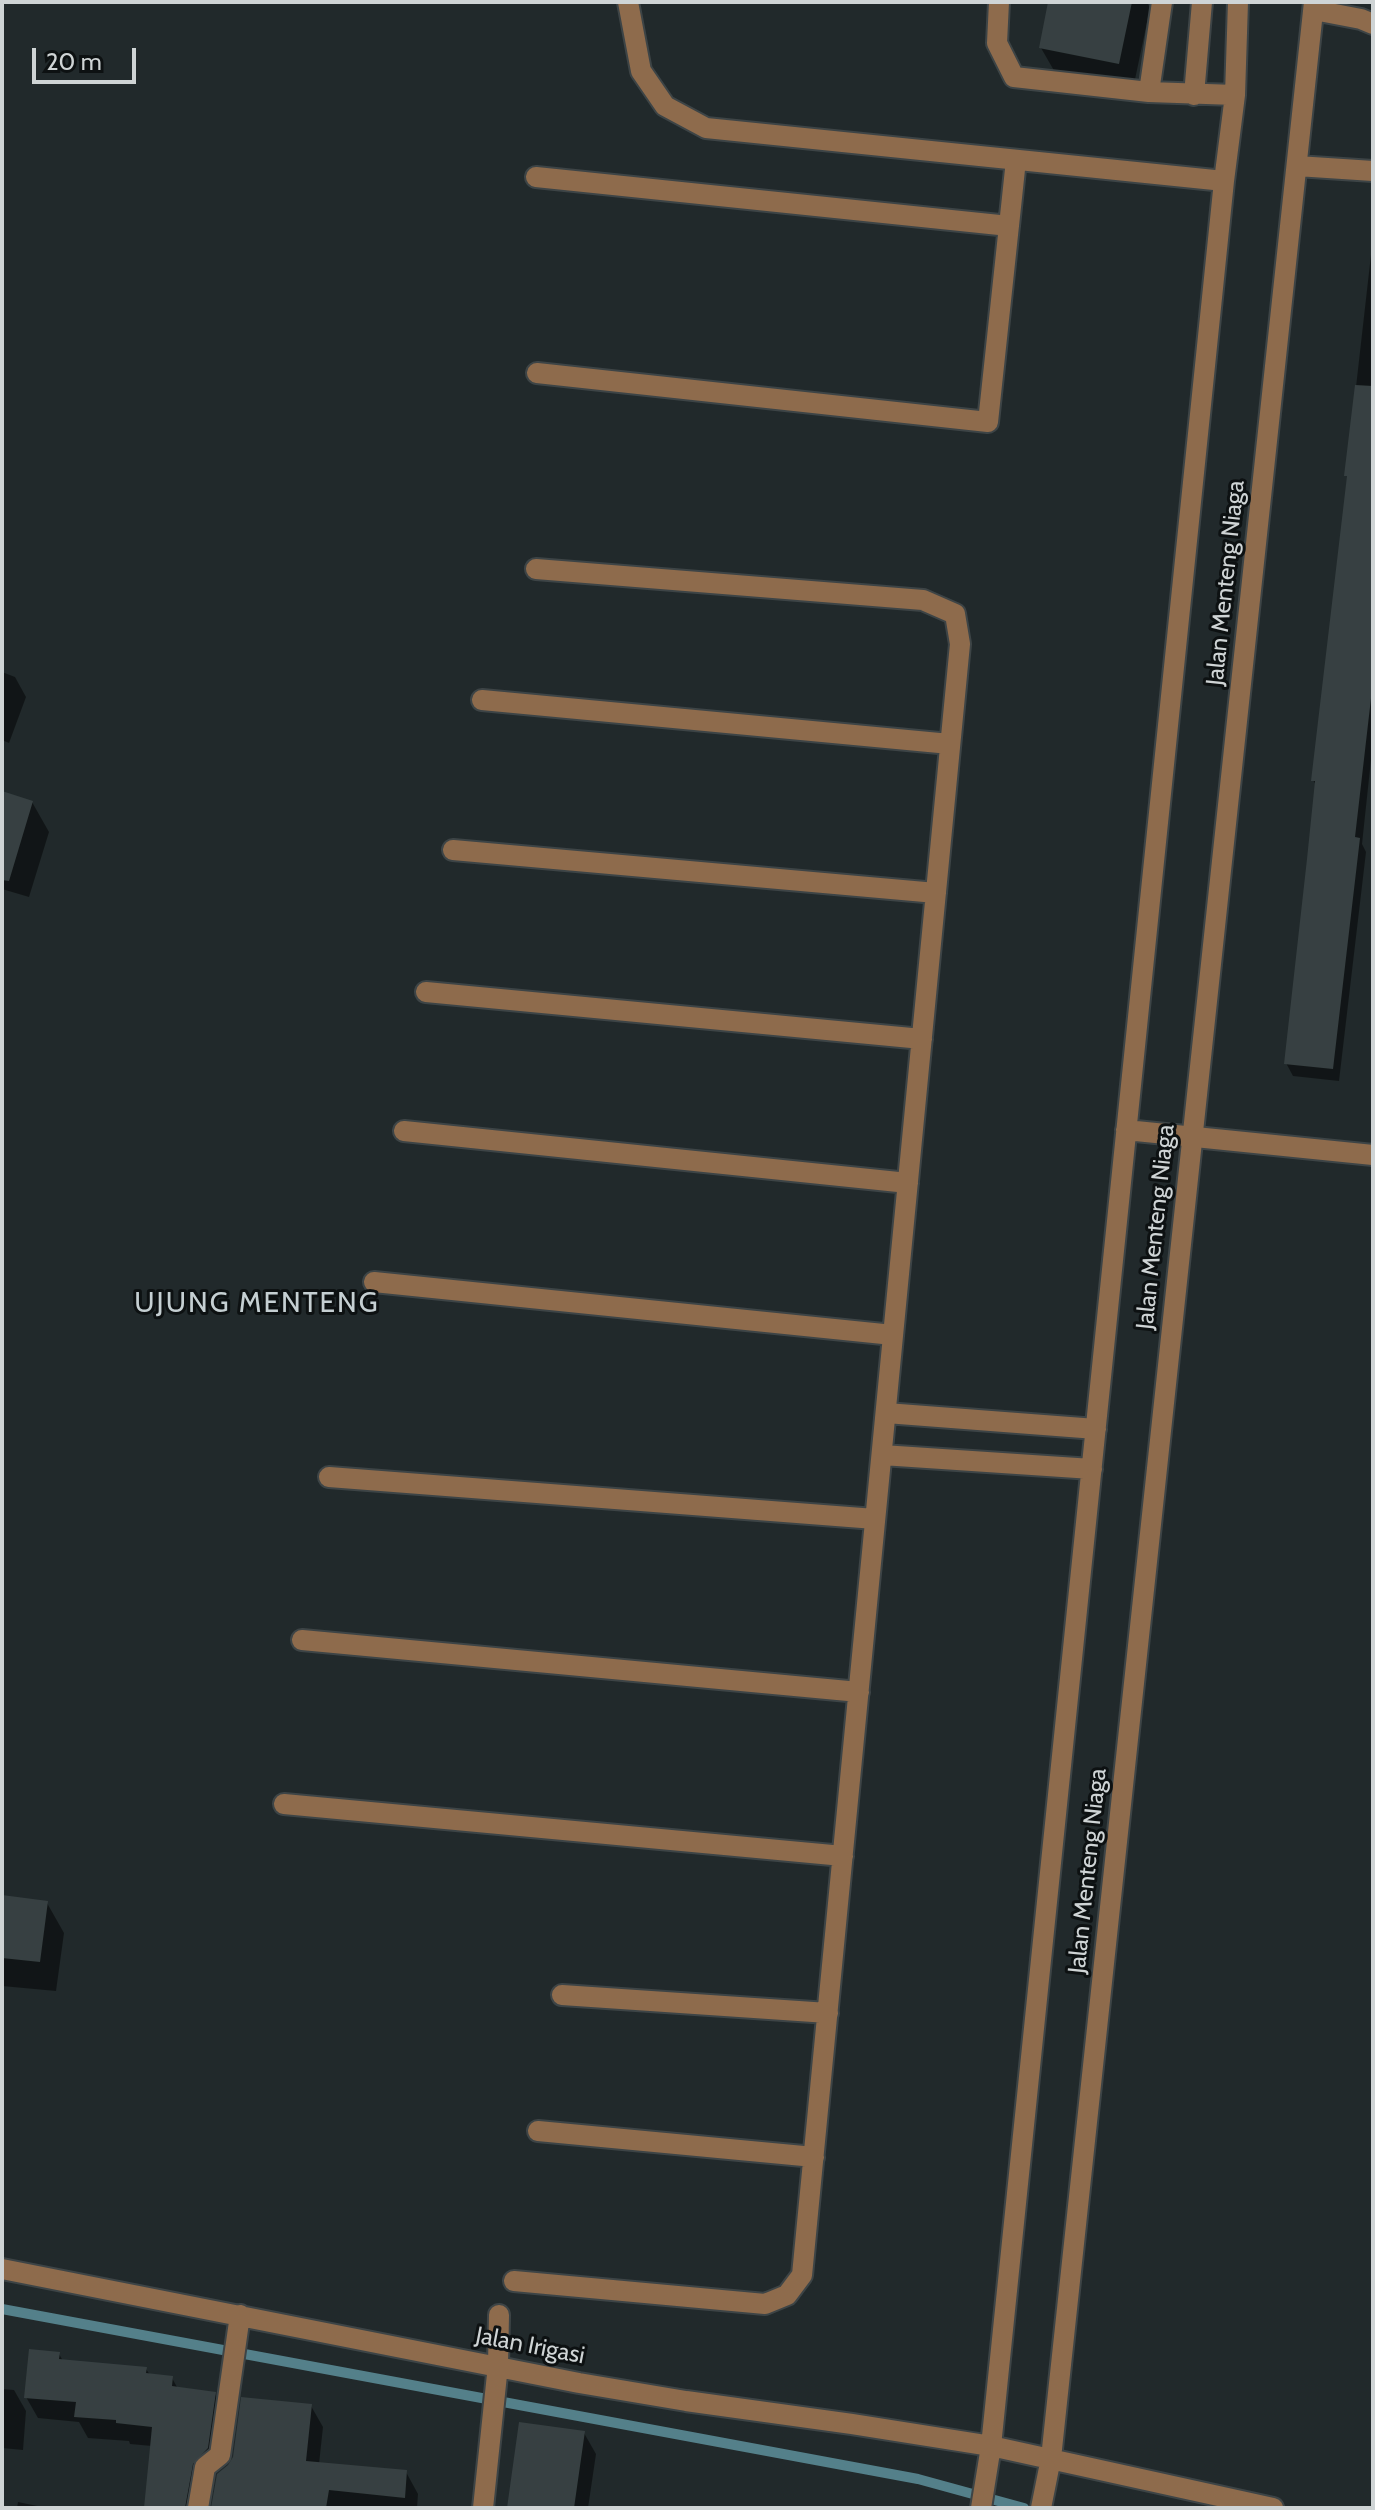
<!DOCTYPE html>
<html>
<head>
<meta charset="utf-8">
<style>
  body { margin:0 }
  #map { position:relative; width:1375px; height:2510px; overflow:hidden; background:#21292b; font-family:Cabin,sans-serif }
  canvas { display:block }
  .frame { position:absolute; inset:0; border:4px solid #cfd4d5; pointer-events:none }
  .scale { position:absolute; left:32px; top:48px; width:104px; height:36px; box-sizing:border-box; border:4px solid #cfd4d5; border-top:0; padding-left:10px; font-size:24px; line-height:28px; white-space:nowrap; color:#cfd4d5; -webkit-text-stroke:6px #0d1112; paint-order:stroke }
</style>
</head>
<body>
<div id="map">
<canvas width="1375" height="2510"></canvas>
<div class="frame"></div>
<div class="scale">20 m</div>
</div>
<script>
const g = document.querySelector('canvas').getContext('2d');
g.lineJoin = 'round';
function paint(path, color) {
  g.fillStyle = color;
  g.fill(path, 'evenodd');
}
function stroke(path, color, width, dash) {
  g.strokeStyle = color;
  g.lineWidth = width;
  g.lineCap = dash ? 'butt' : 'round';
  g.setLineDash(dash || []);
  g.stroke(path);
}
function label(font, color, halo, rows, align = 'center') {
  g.font = font + ' Cabin,sans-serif';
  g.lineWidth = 6;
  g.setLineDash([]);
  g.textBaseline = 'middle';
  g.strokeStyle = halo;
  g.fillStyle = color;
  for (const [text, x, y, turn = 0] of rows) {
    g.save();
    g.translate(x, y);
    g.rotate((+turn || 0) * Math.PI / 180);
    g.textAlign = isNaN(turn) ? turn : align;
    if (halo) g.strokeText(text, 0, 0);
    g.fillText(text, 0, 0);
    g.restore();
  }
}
const shadow = new Path2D(`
  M 1050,2 L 1147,2 L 1150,8 L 1133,89 L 1056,74 L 1041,48 Z
  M 1372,246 L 1373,741 L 1362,844 L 1366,852 L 1339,1081 L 1293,1076 L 1286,1063 L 1317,787 L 1313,780 L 1349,479 L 1346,475 Z
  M 2,672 L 15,677 L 26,697 L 9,743 L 2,740 Z
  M 2,793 L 32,802 L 49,832 L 29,897 L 2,889 Z
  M 2,1897 L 47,1903 L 64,1933 L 56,1991 L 2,1986 Z
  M 59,2354 L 63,2361 L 146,2369 L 150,2375 L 172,2378 L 178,2389 L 215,2394 L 227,2416 L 219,2470 L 204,2486 L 200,2508 L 146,2508 L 152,2446 L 130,2444 L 129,2441 L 88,2438 L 79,2422 L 38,2418 L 26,2397 Z
  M 2,2389 L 14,2390 L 26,2411 L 23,2450 L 2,2448 Z
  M 311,2406 L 323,2427 L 319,2464 L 406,2472 L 418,2494 L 417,2508 L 212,2508 Z
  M 584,2433 L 596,2454 L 588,2508 L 509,2508 Z
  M 18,2502 L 47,2508 L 17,2508 Z`);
const stream = new Path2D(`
  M 2,2309 L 918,2479 L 1024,2508`);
const building = new Path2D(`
  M 1048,2 L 1132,2 L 1119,64 L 1039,48 Z
  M 1355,385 L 1373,386 L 1373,681 L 1355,837 L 1360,838 L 1333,1069 L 1284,1064 L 1307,859 L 1315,781 L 1311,781 L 1347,476 L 1344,476 Z
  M 2,791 L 33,801 L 9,881 L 2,880 Z
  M 2,1895 L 48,1901 L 40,1962 L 2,1958 Z
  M 29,2349 L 60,2352 L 59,2359 L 147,2367 L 146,2373 L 173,2376 L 172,2386 L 216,2392 L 208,2448 L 193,2464 L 185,2508 L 144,2508 L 152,2427 L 116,2423 L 116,2420 L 74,2417 L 76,2402 L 24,2398 Z
  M 241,2397 L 312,2404 L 306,2461 L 407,2470 L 405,2498 L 329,2490 L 326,2508 L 211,2508 L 217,2474 L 228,2465 L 233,2457 Z
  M 519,2422 L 585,2431 L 574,2508 L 507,2508 Z`);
const minor = new Path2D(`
  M 628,2 L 641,71 L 665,106 L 706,128 L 1224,181
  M 999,2 L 997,43 L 1014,77 L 1149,92
  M 1162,2 L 1149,92 L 1235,95
  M 1314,10 L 1361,19 L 1373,24
  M 1194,95 L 1202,2
  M 1297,166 L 1373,171
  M 536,177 L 1009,226
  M 537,373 L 988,422 L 1016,160
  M 482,700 L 950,744
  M 453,850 L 936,893
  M 426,992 L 922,1039
  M 1126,1130 L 1373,1155
  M 404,1131 L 908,1183
  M 374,1282 L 893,1335
  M 886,1413 L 1096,1429
  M 882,1455 L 1092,1469
  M 329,1477 L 875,1519
  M 302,1640 L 859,1692
  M 284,1804 L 843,1856
  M 562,1995 L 828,2013
  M 538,2131 L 814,2157
  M 2,2269 L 579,2383 L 686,2401 L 852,2424 L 991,2446 L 1273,2508
  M 514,2281 L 765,2304 L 787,2295 L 802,2275 L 960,644 L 955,614 L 923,600 L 536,569
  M 198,2508 L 205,2467 L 220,2455 L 240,2315
  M 483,2508 L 498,2365 L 499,2315
  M 981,2508 L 991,2446 L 1224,181 L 1235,95 L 1238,2
  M 1041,2508 L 1051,2458 L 1314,2`);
const streetNames = [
  ["Jalan Menteng Niaga",1226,583,-84],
  ["Jalan Menteng Niaga",1156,1227,-84],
  ["Jalan Menteng Niaga",1088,1871,-84],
  ["Jalan Irigasi",530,2346,11]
];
const quarterNames = [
  ["UJUNG MENTENG",257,1304]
];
paint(shadow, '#0007');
stroke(stream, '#54808a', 10);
paint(building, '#374042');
stroke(minor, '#3d4446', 24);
stroke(minor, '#8e6b4c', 20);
label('24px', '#cfd4d5', '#0d1112', streetNames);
g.letterSpacing = '2px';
label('28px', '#c5cfd2', '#0d1112', quarterNames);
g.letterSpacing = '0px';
</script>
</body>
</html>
